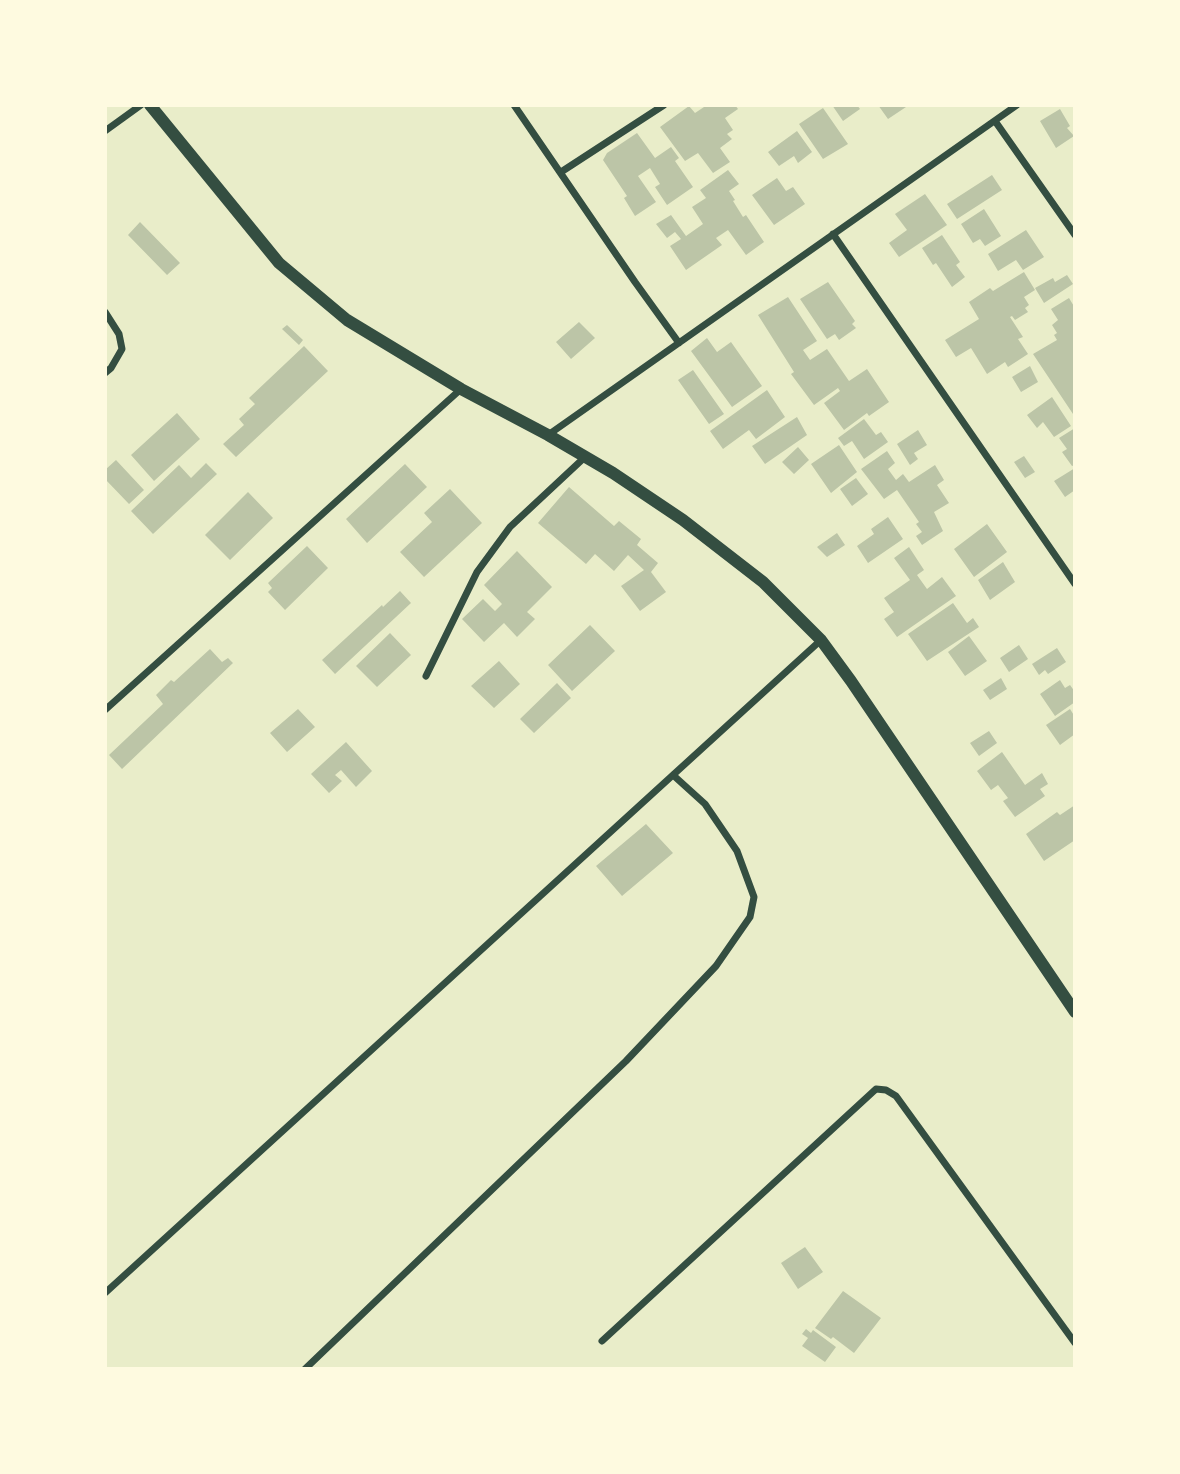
<!DOCTYPE html>
<html>
<head>
<meta charset="utf-8">
<style>
  body { margin:0 }
  #map { position:relative; width:1180px; height:1474px; overflow:hidden; background:#e9edc9; font-family:Commissioner,sans-serif }
  canvas { display:block }
  .frame { position:absolute; inset:0; border:107px solid #fefae0; pointer-events:none }
</style>
</head>
<body>
<div id="map">
<canvas width="1180" height="1474"></canvas>
<div class="frame"></div>
</div>
<script>
const g = document.querySelector('canvas').getContext('2d');
g.lineJoin = 'round';
function paint(path, color) {
  g.fillStyle = color;
  g.fill(path, 'evenodd');
}
function stroke(path, color, width, dash) {
  g.strokeStyle = color;
  g.lineWidth = width;
  g.lineCap = dash ? 'butt' : 'round';
  g.setLineDash(dash || []);
  g.stroke(path);
}
const building = new Path2D(`
  M 707,105 L 735,105 L 738,109 L 725,118 L 733,130 L 727,134 L 732,139 L 720,148 L 730,162 L 713,173 L 698,153 L 685,161 L 660,127 L 689,106 L 695,113 Z
  M 832,105 L 857,105 L 860,109 L 843,121 Z
  M 878,105 L 909,105 L 888,119 Z
  M 823,108 L 848,144 L 823,159 L 799,124 Z
  M 1060,109 L 1070,126 L 1067,128 L 1074,136 L 1056,148 L 1040,121 Z
  M 797,131 L 812,152 L 798,163 L 794,156 L 779,166 L 768,152 Z
  M 637,133 L 655,158 L 671,147 L 679,158 L 675,161 L 693,187 L 667,205 L 655,187 L 660,184 L 650,168 L 638,176 L 656,202 L 635,216 L 624,198 L 627,196 L 603,160 L 607,153 Z
  M 728,170 L 739,184 L 729,191 L 735,200 L 733,201 L 743,217 L 746,215 L 764,242 L 746,255 L 728,230 L 716,238 L 722,245 L 686,270 L 670,246 L 681,239 L 675,232 L 667,238 L 656,224 L 671,215 L 686,236 L 703,224 L 692,207 L 706,198 L 700,190 Z
  M 992,175 L 1002,190 L 957,219 L 947,204 Z
  M 777,178 L 786,191 L 793,187 L 805,204 L 774,225 L 752,195 Z
  M 925,194 L 947,225 L 899,257 L 889,243 L 907,230 L 895,214 Z
  M 984,209 L 1001,236 L 985,246 L 980,239 L 973,243 L 961,224 Z
  M 140,222 L 180,263 L 167,275 L 128,235 Z
  M 1026,230 L 1044,257 L 1023,270 L 1016,260 L 998,271 L 988,254 Z
  M 942,235 L 960,262 L 956,265 L 965,277 L 952,287 L 936,263 L 933,265 L 922,248 Z
  M 1024,272 L 1035,290 L 1024,297 L 1029,305 L 1025,308 L 1028,312 L 1015,320 L 1012,316 L 1010,317 L 1023,337 L 1018,339 L 1028,354 L 1008,367 L 1005,362 L 987,374 L 971,348 L 956,357 L 945,340 L 979,319 L 969,302 L 990,288 L 993,291 Z
  M 1067,275 L 1073,284 L 1044,303 L 1035,288 L 1053,278 L 1055,282 Z
  M 828,282 L 855,321 L 852,324 L 856,328 L 839,340 L 835,334 L 827,339 L 800,299 Z
  M 788,297 L 817,341 L 803,350 L 810,360 L 827,349 L 849,381 L 867,369 L 889,402 L 869,416 L 867,413 L 844,430 L 824,403 L 840,391 L 838,388 L 814,405 L 791,374 L 794,372 L 758,315 Z
  M 1069,298 L 1075,308 L 1075,417 L 1033,354 L 1057,340 L 1054,335 L 1057,333 L 1052,325 L 1058,320 L 1051,309 Z
  M 579,322 L 595,338 L 571,359 L 556,342 Z
  M 287,325 L 303,340 L 299,345 L 282,329 Z
  M 707,338 L 717,352 L 731,342 L 762,386 L 732,407 L 691,351 Z
  M 304,346 L 328,371 L 236,457 L 223,444 L 244,425 L 239,419 L 255,404 L 249,398 Z
  M 1030,366 L 1038,382 L 1021,392 L 1012,377 Z
  M 693,370 L 724,414 L 709,424 L 678,380 Z
  M 767,390 L 785,417 L 756,439 L 749,430 L 723,449 L 710,431 Z
  M 1052,397 L 1071,426 L 1054,437 L 1043,422 L 1037,428 L 1027,415 Z
  M 177,413 L 200,439 L 154,481 L 131,455 Z
  M 797,417 L 807,435 L 765,464 L 752,446 Z
  M 864,419 L 876,435 L 881,432 L 888,442 L 864,459 L 852,441 L 844,446 L 838,438 Z
  M 1075,428 L 1075,465 L 1072,466 L 1062,452 L 1067,449 L 1059,438 Z
  M 918,430 L 927,445 L 914,453 L 918,459 L 910,465 L 897,444 Z
  M 839,445 L 857,472 L 831,493 L 811,464 Z
  M 798,447 L 809,460 L 794,474 L 782,462 Z
  M 887,451 L 895,463 L 888,469 L 896,480 L 903,474 L 909,482 L 935,465 L 944,480 L 937,485 L 949,503 L 934,512 L 943,531 L 922,545 L 916,536 L 922,532 L 916,524 L 919,522 L 897,490 L 884,499 L 861,469 Z
  M 1024,456 L 1035,472 L 1025,478 L 1014,462 Z
  M 116,460 L 144,490 L 129,504 L 105,479 L 105,470 Z
  M 206,463 L 217,474 L 153,534 L 131,511 L 179,465 L 191,478 Z
  M 405,464 L 427,487 L 367,543 L 346,519 Z
  M 1075,468 L 1075,490 L 1065,497 L 1054,481 Z
  M 856,478 L 868,494 L 852,506 L 840,489 Z
  M 569,487 L 614,526 L 619,521 L 641,539 L 637,545 L 658,563 L 651,572 L 666,592 L 640,611 L 621,586 L 644,570 L 628,555 L 614,571 L 595,554 L 586,564 L 538,523 Z
  M 450,489 L 482,523 L 424,577 L 400,552 L 432,522 L 424,513 Z
  M 248,492 L 273,518 L 230,560 L 205,535 Z
  M 888,517 L 903,539 L 868,563 L 857,546 L 874,534 L 871,529 Z
  M 987,524 L 1007,552 L 974,577 L 954,549 Z
  M 837,533 L 845,545 L 827,557 L 817,547 Z
  M 307,546 L 328,568 L 285,610 L 268,592 L 272,588 L 268,583 Z
  M 909,547 L 924,570 L 917,575 L 927,589 L 942,577 L 956,596 L 897,637 L 884,619 L 894,612 L 884,598 L 910,580 L 894,558 Z
  M 517,551 L 552,587 L 527,612 L 535,619 L 517,637 L 504,623 L 484,642 L 462,619 L 483,599 L 495,611 L 502,604 L 484,585 Z
  M 1003,562 L 1015,582 L 990,600 L 978,580 Z
  M 400,591 L 411,603 L 335,674 L 322,660 L 382,605 L 383,607 Z
  M 953,603 L 967,623 L 973,618 L 979,627 L 927,661 L 908,634 Z
  M 590,625 L 615,651 L 572,691 L 548,665 Z
  M 390,633 L 411,655 L 377,687 L 356,666 Z
  M 969,636 L 987,661 L 965,676 L 948,652 Z
  M 1019,645 L 1028,659 L 1009,672 L 1000,658 Z
  M 1057,648 L 1066,662 L 1048,674 L 1045,670 L 1039,675 L 1032,664 Z
  M 210,649 L 222,662 L 228,658 L 233,663 L 122,769 L 109,755 L 163,704 L 156,695 L 171,680 L 174,682 Z
  M 499,661 L 520,684 L 494,708 L 471,686 Z
  M 1001,678 L 1007,689 L 990,700 L 983,690 Z
  M 1060,680 L 1065,688 L 1070,685 L 1075,692 L 1075,702 L 1055,716 L 1040,694 Z
  M 557,683 L 571,698 L 534,733 L 520,719 Z
  M 298,709 L 315,727 L 287,752 L 270,733 Z
  M 1070,709 L 1075,717 L 1075,734 L 1060,745 L 1046,725 Z
  M 989,731 L 997,743 L 979,756 L 970,743 Z
  M 346,742 L 372,771 L 356,787 L 341,770 L 335,775 L 342,781 L 329,793 L 311,774 Z
  M 1002,752 L 1025,785 L 1042,773 L 1048,784 L 1040,789 L 1045,796 L 1015,817 L 1003,801 L 1008,798 L 998,785 L 991,790 L 977,771 Z
  M 1075,805 L 1075,840 L 1044,861 L 1026,834 L 1057,812 L 1060,815 Z
  M 646,824 L 673,853 L 622,896 L 596,866 Z
  M 805,1247 L 823,1272 L 798,1289 L 781,1263 Z
  M 843,1291 L 881,1318 L 854,1353 L 833,1337 L 831,1339 L 815,1328 Z
  M 806,1329 L 811,1333 L 813,1330 L 836,1347 L 825,1362 L 802,1346 L 808,1338 L 802,1334 Z`);
const minor = new Path2D(`
  M 514,105 L 635,282 L 679,343
  M 995,121 L 1075,235
  M 105,131 L 141,105
  M 561,172 L 664,105
  M 833,234 L 1075,584
  M 105,312 L 119,334 L 122,349 L 111,368 L 105,373
  M 548,435 L 1017,105
  M 426,676 L 477,572 L 510,527 L 585,457
  M 105,710 L 461,389
  M 105,1293 L 821,640
  M 602,1341 L 876,1089 L 886,1090 L 896,1096 L 1075,1343
  M 305,1369 L 626,1061 L 716,966 L 750,917 L 754,897 L 737,851 L 705,804 L 673,775`);
const tertiary = new Path2D(`
  M 150,105 L 279,263 L 347,320 L 461,389 L 548,435 L 613,473 L 683,520 L 763,582 L 821,640 L 851,681 L 1075,1012`);
paint(building, '#bcc5a7');
stroke(minor, '#344e41', 7);
stroke(tertiary, '#344e41', 12);
</script>
</body>
</html>
